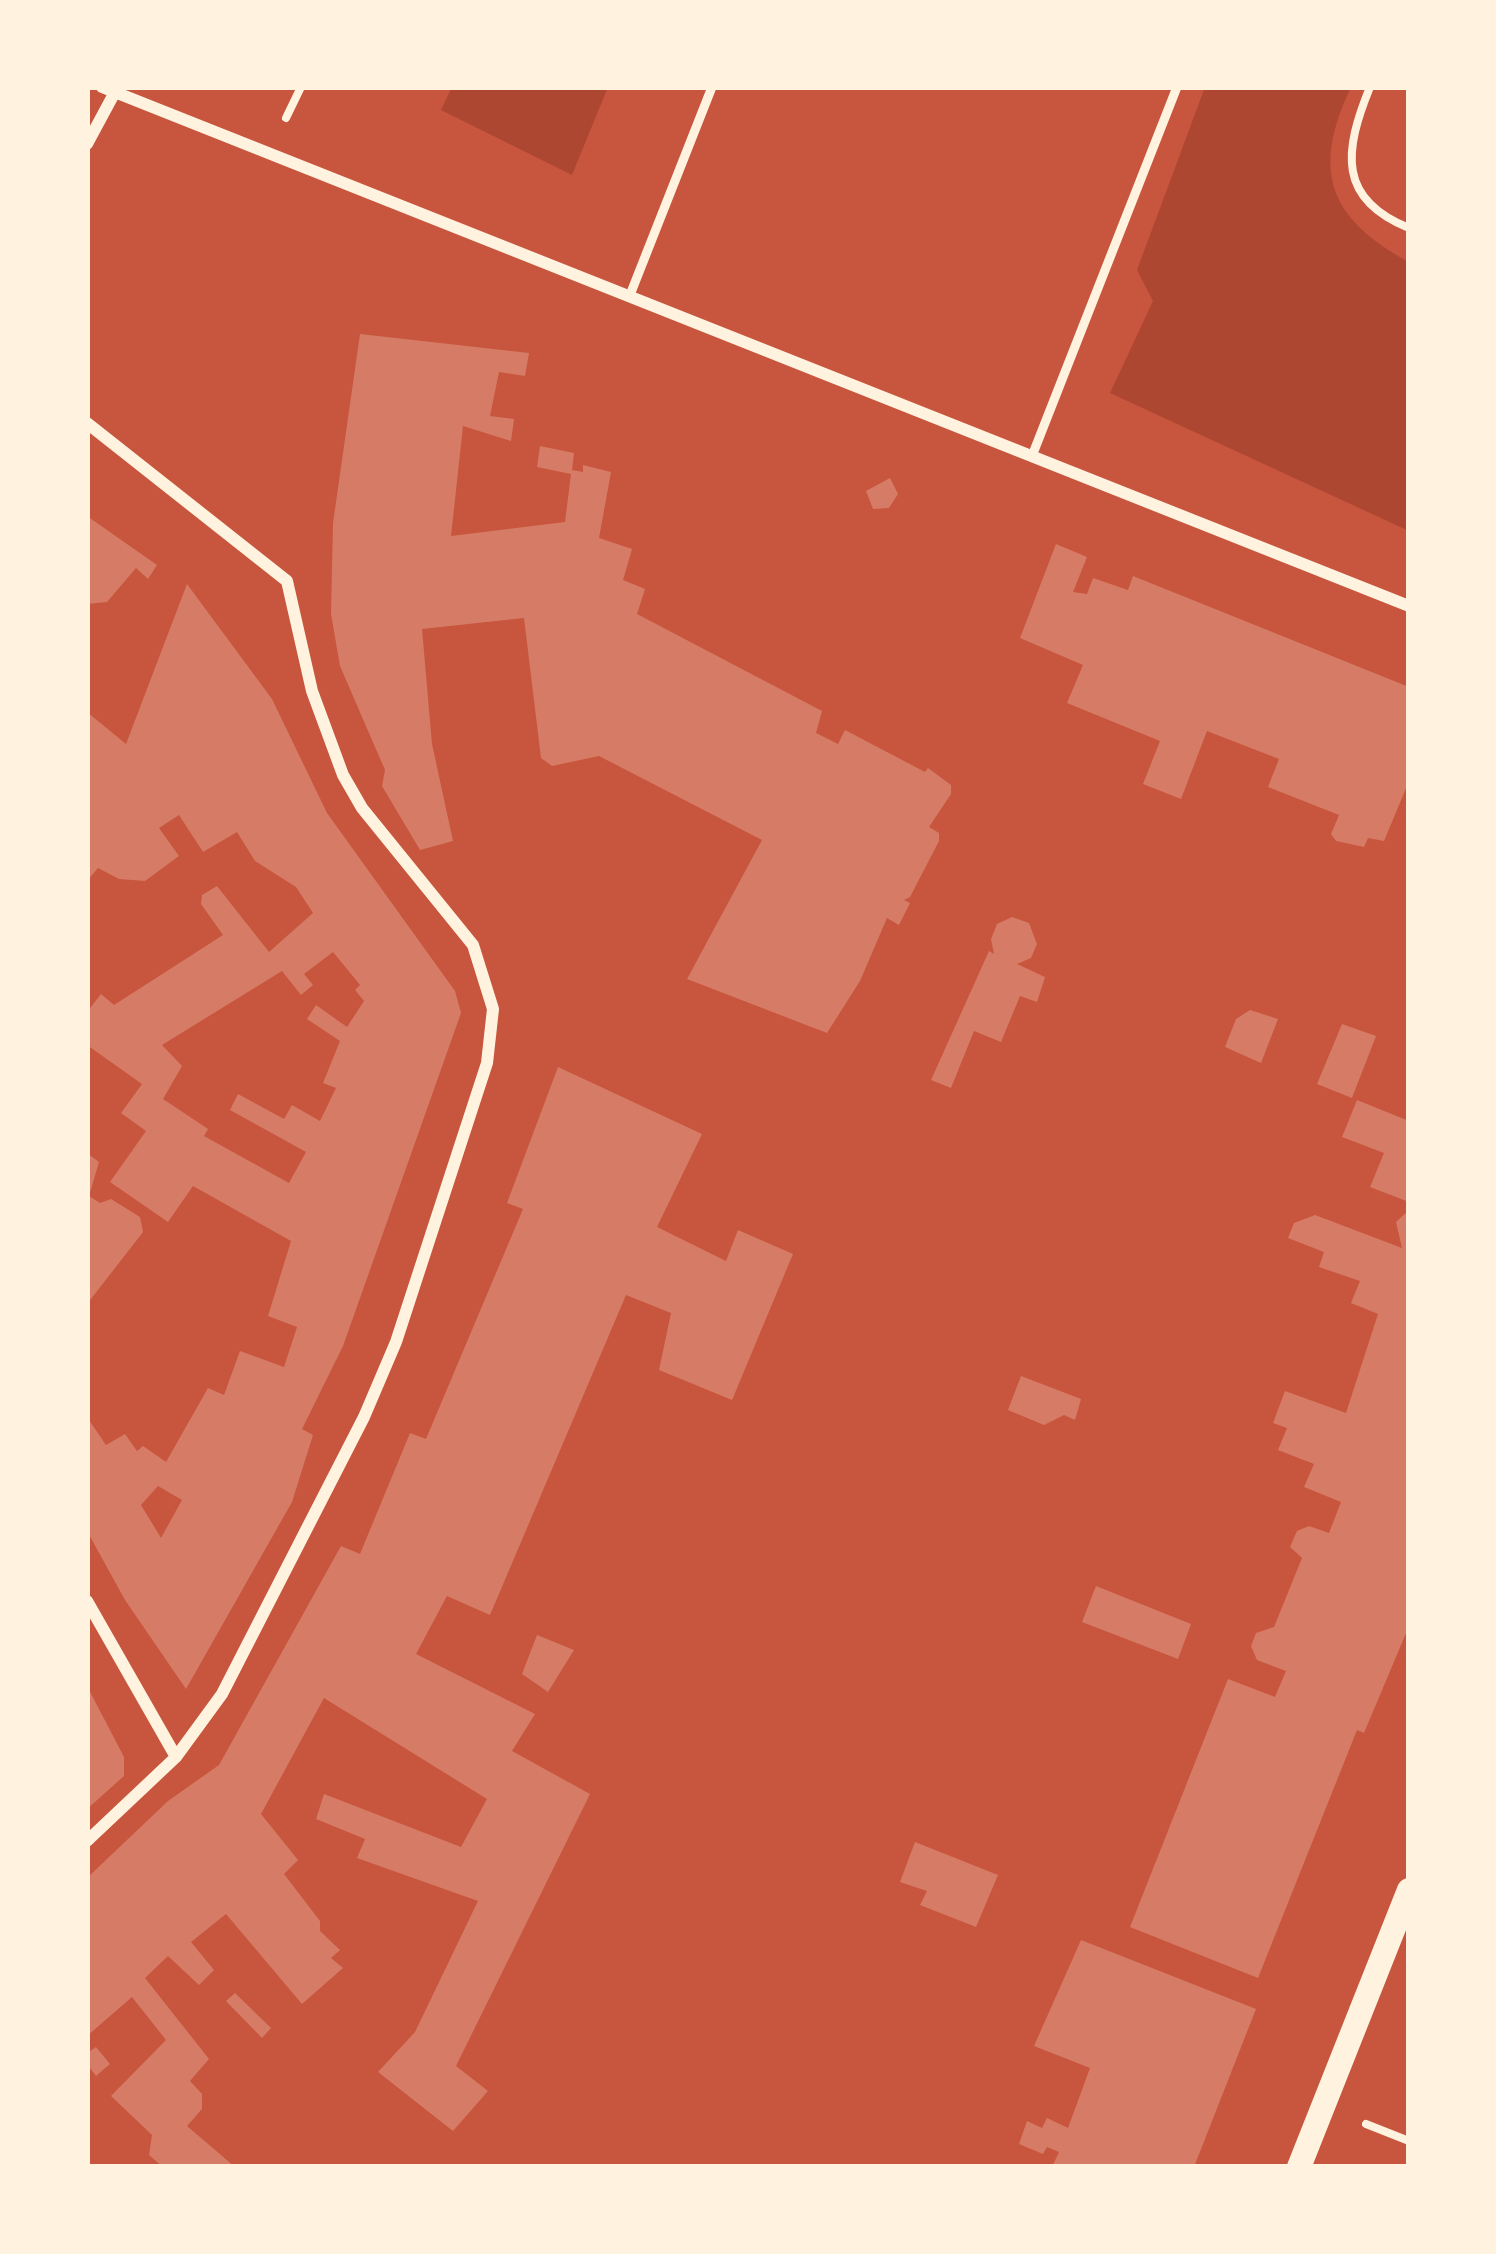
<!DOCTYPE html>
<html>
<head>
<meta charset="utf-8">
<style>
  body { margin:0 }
  #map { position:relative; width:1496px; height:2254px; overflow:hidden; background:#c8553d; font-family:"Source Serif 4",serif }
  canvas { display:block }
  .frame { position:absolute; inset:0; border:90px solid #fff3e0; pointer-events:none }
</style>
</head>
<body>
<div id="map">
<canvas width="1496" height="2254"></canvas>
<div class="frame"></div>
</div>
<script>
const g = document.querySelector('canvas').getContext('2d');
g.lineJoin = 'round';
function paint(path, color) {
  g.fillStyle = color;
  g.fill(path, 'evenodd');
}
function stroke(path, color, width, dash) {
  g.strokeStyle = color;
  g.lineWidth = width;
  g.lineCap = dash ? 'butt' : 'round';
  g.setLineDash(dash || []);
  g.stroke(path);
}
const green = new Path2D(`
  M 452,87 L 608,87 L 572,175 L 441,110 Z
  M 1205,87 L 1351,87 C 1311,171 1329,219 1409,262 L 1409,531 L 1110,393 L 1153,301 L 1137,270 Z`);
const building = new Path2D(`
  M 360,334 L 529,353 L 525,376 L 499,372 L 490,416 L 514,419 L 511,441 L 463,426 L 451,536 L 565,522 L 571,474 L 537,467 L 540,446 L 574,453 L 572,470 L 583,472 L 583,465 L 611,472 L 599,538 L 632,549 L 623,580 L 645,589 L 637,614 L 822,711 L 816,733 L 838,744 L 845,730 L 925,772 L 928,768 L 951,785 L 951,794 L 929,827 L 939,833 L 939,841 L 910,897 L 904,900 L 910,903 L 899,925 L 887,918 L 860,981 L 827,1033 L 687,979 L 762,840 L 599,756 L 552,766 L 541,758 L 524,618 L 422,629 L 432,744 L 453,841 L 420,850 L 382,786 L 385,770 L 340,666 L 331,614 L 333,523 Z
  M 890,478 L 898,494 L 889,508 L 873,509 L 866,491 Z
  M 87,516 L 157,565 L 148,579 L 136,568 L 107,602 L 87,604 Z
  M 1056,544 L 1087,557 L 1073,592 L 1087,594 L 1093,578 L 1128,590 L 1133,576 L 1409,687 L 1409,781 L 1384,841 L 1368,838 L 1364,847 L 1336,841 L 1331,834 L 1339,815 L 1268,787 L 1279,759 L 1207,731 L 1181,799 L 1143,784 L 1160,741 L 1067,703 L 1083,665 L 1020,638 Z
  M 187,584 L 272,699 L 327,813 L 455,991 L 461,1013 L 343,1346 L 302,1429 L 313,1435 L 292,1502 L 186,1689 L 125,1600 L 87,1531 L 87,1417 L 106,1445 L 125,1434 L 137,1451 L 143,1446 L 166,1462 L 208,1388 L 224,1395 L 240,1351 L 284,1367 L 297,1327 L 268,1316 L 291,1241 L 193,1186 L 168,1222 L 110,1182 L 146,1131 L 121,1113 L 142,1084 L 87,1045 L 87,1012 L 101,994 L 114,1005 L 223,935 L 201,904 L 202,895 L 217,886 L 269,952 L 313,913 L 296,887 L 255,861 L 237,832 L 203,852 L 179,815 L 159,828 L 179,856 L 145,881 L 119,879 L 98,868 L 87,881 L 87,712 L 126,744 ZM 333,952 L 360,985 L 355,990 L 364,1001 L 347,1027 L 316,1005 L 307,1019 L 340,1041 L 323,1083 L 336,1088 L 320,1121 L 292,1105 L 284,1119 L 238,1094 L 230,1110 L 306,1152 L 289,1183 L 204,1136 L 208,1129 L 163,1099 L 182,1066 L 162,1045 L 282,971 L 301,995 L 313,985 L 304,974 ZM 158,1486 L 182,1500 L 161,1538 L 141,1505 Z
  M 1012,917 L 1029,923 L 1037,944 L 1031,958 L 1017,964 L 1045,977 L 1037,1002 L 1020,996 L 1001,1042 L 974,1031 L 951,1088 L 931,1080 L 989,951 L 994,954 L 991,939 L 997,924 Z
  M 1250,1010 L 1278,1019 L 1261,1063 L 1225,1047 L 1236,1019 Z
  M 1342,1024 L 1376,1036 L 1352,1098 L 1317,1084 Z
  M 558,1067 L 702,1134 L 657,1227 L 726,1261 L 738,1230 L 793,1254 L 732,1400 L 659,1370 L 671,1313 L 626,1295 L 490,1615 L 447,1596 L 416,1654 L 535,1714 L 512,1751 L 590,1794 L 456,2066 L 488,2091 L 453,2131 L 378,2072 L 415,2032 L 478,1901 L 357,1858 L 365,1839 L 316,1819 L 324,1794 L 461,1847 L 487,1799 L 324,1698 L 261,1814 L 298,1860 L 284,1874 L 320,1921 L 320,1931 L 340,1950 L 331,1958 L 343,1968 L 302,2004 L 226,1914 L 191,1942 L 214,1970 L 199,1985 L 168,1956 L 145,1978 L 209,2059 L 190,2081 L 202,2094 L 202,2109 L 187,2126 L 235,2167 L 163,2167 L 149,2155 L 152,2135 L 111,2096 L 166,2040 L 132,1997 L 87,2036 L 87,1878 L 168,1801 L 219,1765 L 341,1546 L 360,1554 L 410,1433 L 426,1439 L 523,1209 L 507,1203 Z
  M 1357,1100 L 1409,1121 L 1409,1202 L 1370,1187 L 1384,1153 L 1342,1137 Z
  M 87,1153 L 99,1162 L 89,1196 L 100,1203 L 111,1199 L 140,1217 L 143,1232 L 87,1304 Z
  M 1409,1210 L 1409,1626 L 1364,1733 L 1357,1730 L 1258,1978 L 1130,1927 L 1228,1679 L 1275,1697 L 1286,1671 L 1257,1660 L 1251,1646 L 1256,1633 L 1274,1627 L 1302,1558 L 1290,1547 L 1297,1531 L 1309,1526 L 1329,1533 L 1341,1502 L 1304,1487 L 1314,1464 L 1278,1450 L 1287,1428 L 1273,1423 L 1285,1391 L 1346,1413 L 1378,1314 L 1351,1303 L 1360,1281 L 1319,1267 L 1324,1252 L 1288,1238 L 1294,1223 L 1315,1215 L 1402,1248 L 1396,1222 Z
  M 1021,1376 L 1081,1399 L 1075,1420 L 1064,1415 L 1044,1425 L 1008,1410 Z
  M 1096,1586 L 1191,1624 L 1178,1659 L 1082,1622 Z
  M 537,1635 L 574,1650 L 548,1692 L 522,1674 Z
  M 87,1686 L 124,1757 L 124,1776 L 87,1809 Z
  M 915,1842 L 998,1875 L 976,1927 L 920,1905 L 927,1891 L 900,1882 Z
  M 1081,1940 L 1256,2009 L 1194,2167 L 1052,2167 L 1059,2152 L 1047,2147 L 1043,2154 L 1019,2144 L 1027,2121 L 1042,2128 L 1047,2118 L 1068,2128 L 1090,2068 L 1034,2046 Z
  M 235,1993 L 271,2028 L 262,2038 L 226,2001 Z
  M 96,2047 L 110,2064 L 96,2076 L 87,2064 L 87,2053 Z`);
const path = new Path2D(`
  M 1370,87 C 1344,151 1337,199 1409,228
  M 286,118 L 301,87
  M 1366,2124 L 1409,2141`);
const service = new Path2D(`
  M 630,295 L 712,87
  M 1032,456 L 1177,87`);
const minor = new Path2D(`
  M 102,87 L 1409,606
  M 87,144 L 115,92
  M 87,423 L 287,581 L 312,691 L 343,775 L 362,808 L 473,945 L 493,1009 L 487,1063 L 396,1342 L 364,1417 L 222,1694 L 176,1757 L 87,1841
  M 87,1601 L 176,1757`);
const secondary = new Path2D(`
  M 1299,2167 L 1409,1890`);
paint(green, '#ae4732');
paint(building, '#d67c66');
stroke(path, '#fff3e0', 8);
stroke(service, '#fff3e0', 9);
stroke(minor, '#fff3e0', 12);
stroke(secondary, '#fff3e0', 24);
</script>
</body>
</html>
